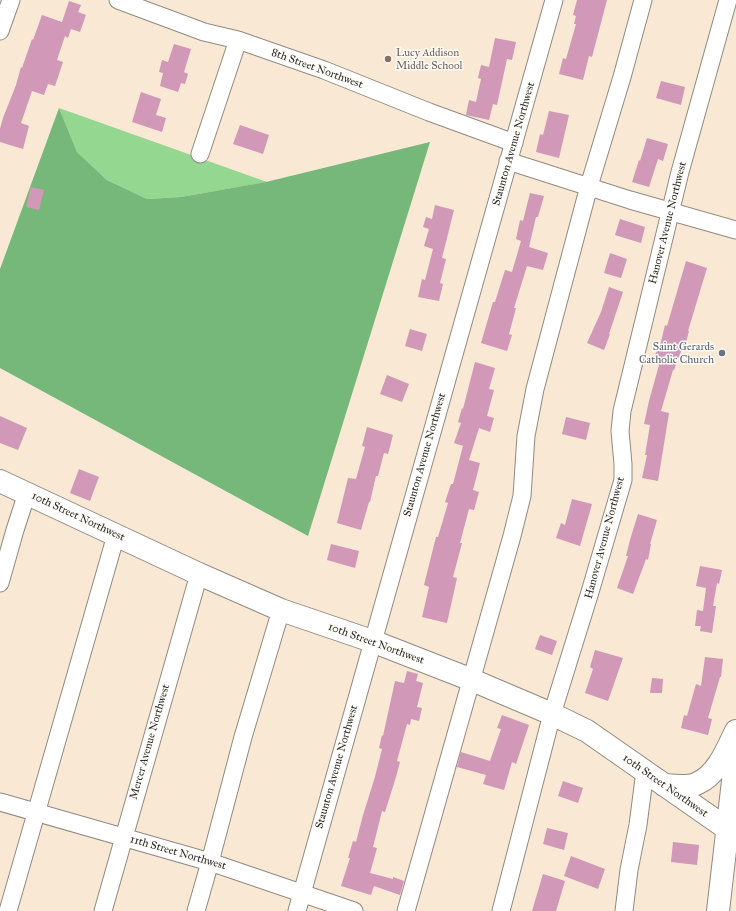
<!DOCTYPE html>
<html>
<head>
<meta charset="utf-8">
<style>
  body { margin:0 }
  canvas { display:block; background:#f8e8d4 }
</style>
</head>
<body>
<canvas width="736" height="911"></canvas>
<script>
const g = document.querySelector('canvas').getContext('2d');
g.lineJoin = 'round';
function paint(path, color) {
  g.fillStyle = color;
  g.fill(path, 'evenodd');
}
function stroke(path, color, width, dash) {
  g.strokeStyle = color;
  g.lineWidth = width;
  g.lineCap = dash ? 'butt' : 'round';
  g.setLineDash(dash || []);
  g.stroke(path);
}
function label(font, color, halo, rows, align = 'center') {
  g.font = font + ' "IM FELL Great Primer",serif';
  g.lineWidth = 3;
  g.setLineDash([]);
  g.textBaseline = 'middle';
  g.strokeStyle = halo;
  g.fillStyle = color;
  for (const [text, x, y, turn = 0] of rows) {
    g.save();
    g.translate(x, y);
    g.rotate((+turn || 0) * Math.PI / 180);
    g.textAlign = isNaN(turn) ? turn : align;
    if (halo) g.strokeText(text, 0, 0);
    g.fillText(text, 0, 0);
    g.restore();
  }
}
const green = new Path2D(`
  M 59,108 L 267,182 L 181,197 L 147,199 L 107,180 L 77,152 Z`);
const forest = new Path2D(`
  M 59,108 L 77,152 L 107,180 L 147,199 L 181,197 L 266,182 L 430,142 L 308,536 L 0,368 L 0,269 Z`);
const building = new Path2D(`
  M 577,0 L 607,0 L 592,57 L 589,56 L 583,80 L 559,74 L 563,58 L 566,59 L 576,24 L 574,24 L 576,16 L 573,15 Z
  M 69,1 L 81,5 L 78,12 L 86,15 L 80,32 L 71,29 L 68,38 L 65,36 L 57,60 L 63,62 L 55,86 L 48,84 L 44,95 L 32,91 L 21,123 L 29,126 L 23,149 L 0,142 L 0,129 L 3,118 L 16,85 L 21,67 L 22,68 L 32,39 L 33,40 L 42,15 L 62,22 Z
  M 495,38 L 516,42 L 512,60 L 507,59 L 497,105 L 493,104 L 489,120 L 466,115 L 469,100 L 476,102 L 481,79 L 478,78 L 481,65 L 489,67 Z
  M 174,44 L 191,49 L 184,72 L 188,74 L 185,84 L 181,83 L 178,92 L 160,86 L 163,73 L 159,72 L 162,60 L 168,62 Z
  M 661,81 L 685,87 L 681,105 L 656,98 Z
  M 141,92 L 161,99 L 156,115 L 166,118 L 162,132 L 132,122 Z
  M 549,111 L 569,115 L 559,158 L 536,152 L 540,134 L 543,135 Z
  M 240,125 L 269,135 L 263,154 L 233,144 Z
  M 647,138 L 668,144 L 663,161 L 658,159 L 649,187 L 632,182 L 639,160 L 640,161 Z
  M 31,187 L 44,190 L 39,210 L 26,207 Z
  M 530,193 L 544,196 L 538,217 L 536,217 L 529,247 L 548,253 L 543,270 L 527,266 L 514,308 L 516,308 L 509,334 L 512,335 L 507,351 L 481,343 L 493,302 L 495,302 L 505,270 L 512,272 L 521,241 L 516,239 L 520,220 L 523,221 Z
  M 435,205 L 454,210 L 442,258 L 446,259 L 440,283 L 443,284 L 439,301 L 418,297 L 422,279 L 425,280 L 433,249 L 424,246 L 429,229 L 423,227 L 426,217 L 432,219 Z
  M 620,219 L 645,227 L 641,243 L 615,235 Z
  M 610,253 L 627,259 L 621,278 L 604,273 Z
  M 686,261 L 707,268 L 688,331 L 689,331 L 685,346 L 683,346 L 674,370 L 673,370 L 661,411 L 669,413 L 658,481 L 642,478 L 647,455 L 645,455 L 650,425 L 644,424 L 649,401 L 659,365 L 652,363 L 657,350 L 659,350 L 665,325 L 667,326 Z
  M 609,287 L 623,292 L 609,334 L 610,334 L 604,350 L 587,343 L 601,312 Z
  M 410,329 L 427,334 L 422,351 L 405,346 Z
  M 475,362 L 495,368 L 489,389 L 494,390 L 487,416 L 494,418 L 490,432 L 479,428 L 469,460 L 480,463 L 473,490 L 479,492 L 474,510 L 469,509 L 460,543 L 462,543 L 453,577 L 457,578 L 447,623 L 422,617 L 429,587 L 424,585 L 436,537 L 438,537 L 448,503 L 445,502 L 451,484 L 453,484 L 463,446 L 454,443 L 461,423 L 458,422 L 462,408 L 463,409 Z
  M 387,375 L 409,384 L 402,402 L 380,394 Z
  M 0,416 L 27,428 L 18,450 L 0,443 Z
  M 566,417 L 590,423 L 586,440 L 562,434 Z
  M 367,427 L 393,435 L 388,454 L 384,453 L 378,476 L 376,476 L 370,502 L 369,502 L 361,530 L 337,523 L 348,478 L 356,479 L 365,447 L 362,446 Z
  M 79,469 L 99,477 L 90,501 L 70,493 Z
  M 572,499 L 592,504 L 580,546 L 556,538 L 561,523 L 565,525 Z
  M 638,514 L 657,520 L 650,544 L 651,544 L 648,560 L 646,559 L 633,594 L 617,588 L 628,556 L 626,556 L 630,540 Z
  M 331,544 L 359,551 L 355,568 L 327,560 Z
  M 700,566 L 722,570 L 719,584 L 717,583 L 713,606 L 716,606 L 712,633 L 700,631 L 701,626 L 695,626 L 697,610 L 703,611 L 706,588 L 696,586 Z
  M 540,635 L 557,641 L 552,655 L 535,649 Z
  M 595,650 L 623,658 L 608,701 L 585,693 L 593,669 L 590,667 Z
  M 705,657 L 723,659 L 721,677 L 720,677 L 708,718 L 712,719 L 708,735 L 681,728 L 684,715 L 687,716 L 696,684 L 701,686 Z
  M 407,671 L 418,674 L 416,681 L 423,683 L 417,707 L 422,708 L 419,721 L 411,719 L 410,725 L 407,724 L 397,761 L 400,762 L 396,777 L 385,812 L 382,811 L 373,847 L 377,848 L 370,873 L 393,879 L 393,877 L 404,881 L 400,895 L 374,886 L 371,895 L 341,886 L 350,858 L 348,858 L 353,841 L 356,842 L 363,815 L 375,777 L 382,749 L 379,748 L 382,735 L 383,736 L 395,681 L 404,683 Z
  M 652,678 L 663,679 L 662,693 L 650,693 Z
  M 502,715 L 529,725 L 516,764 L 512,762 L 504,790 L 483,784 L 486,775 L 457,767 L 461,752 L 490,761 L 501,729 L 497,728 Z
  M 563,781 L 583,788 L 578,803 L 558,796 Z
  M 547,828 L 568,833 L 564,850 L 543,844 Z
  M 673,842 L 699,845 L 697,865 L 671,862 Z
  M 571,856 L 605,869 L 598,889 L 564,876 Z
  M 543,874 L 565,881 L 556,911 L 532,911 Z`);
const minor = new Path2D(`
  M 118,0 L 204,32 L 238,40 L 324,70 L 429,112 L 514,143
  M 0,31 L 11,0
  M 200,154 L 238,40
  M 508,161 L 630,200 L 736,230
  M 0,583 L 15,530 L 27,493
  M 0,802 L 210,862 L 354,911
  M 8,911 L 116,535
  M 103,911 L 199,574
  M 196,911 L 210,862 L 243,737 L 281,610
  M 297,911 L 554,0
  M 406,911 L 512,536 L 522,496 L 526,436 L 535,389 L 589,186 L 622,77 L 643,0
  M 501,911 L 552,714 L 590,592 L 623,480 L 623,464 L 620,431 L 622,411 L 680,172 L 728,0
  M 624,911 L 629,870 L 638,825 L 645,771`);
const major = new Path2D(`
  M 0,481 L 199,574 L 281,610 L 372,641 L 472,680 L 552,714 L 587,731 L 736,835
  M 664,785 C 675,786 689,788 698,783 C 718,774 727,749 736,731
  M 718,911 L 736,755`);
const markers = [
  [388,59,4,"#8d6e63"],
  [722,353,4,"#6b7280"]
];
const educationNames = [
  ["Lucy Addison",396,53],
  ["Middle School",396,66]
];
const streetNames = [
  ["8th Street Northwest",317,69,20],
  ["Staunton Avenue Northwest",514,144,-74],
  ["Hanover Avenue Northwest",668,223,-76],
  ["Staunton Avenue Northwest",425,455,-74],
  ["10th Street Northwest",78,517,25],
  ["Hanover Avenue Northwest",605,538,-75],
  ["10th Street Northwest",376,644,20],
  ["Mercer Avenue Northwest",150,742,-74],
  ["Staunton Avenue Northwest",337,767,-74],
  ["10th Street Northwest",665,786,35],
  ["11th Street Northwest",178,853,16]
];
const worshipNames = [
  ["Saint Gerards",714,347],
  ["Catholic Church",714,360]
];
paint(green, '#93d790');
paint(forest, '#76b87a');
paint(building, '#d198b8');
stroke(minor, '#928a80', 19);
stroke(major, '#928a80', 24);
stroke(minor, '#fff', 17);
stroke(major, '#fff', 22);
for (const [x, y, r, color] of markers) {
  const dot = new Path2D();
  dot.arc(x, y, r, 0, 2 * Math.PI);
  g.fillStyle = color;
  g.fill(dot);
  stroke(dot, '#fdfcf7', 1.5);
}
label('11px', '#785e54', '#fdfcf7', educationNames, 'left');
label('11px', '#2b2b2b', '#fdfcf7', streetNames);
label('11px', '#5b616d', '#fdfcf7', worshipNames, 'right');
</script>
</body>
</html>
